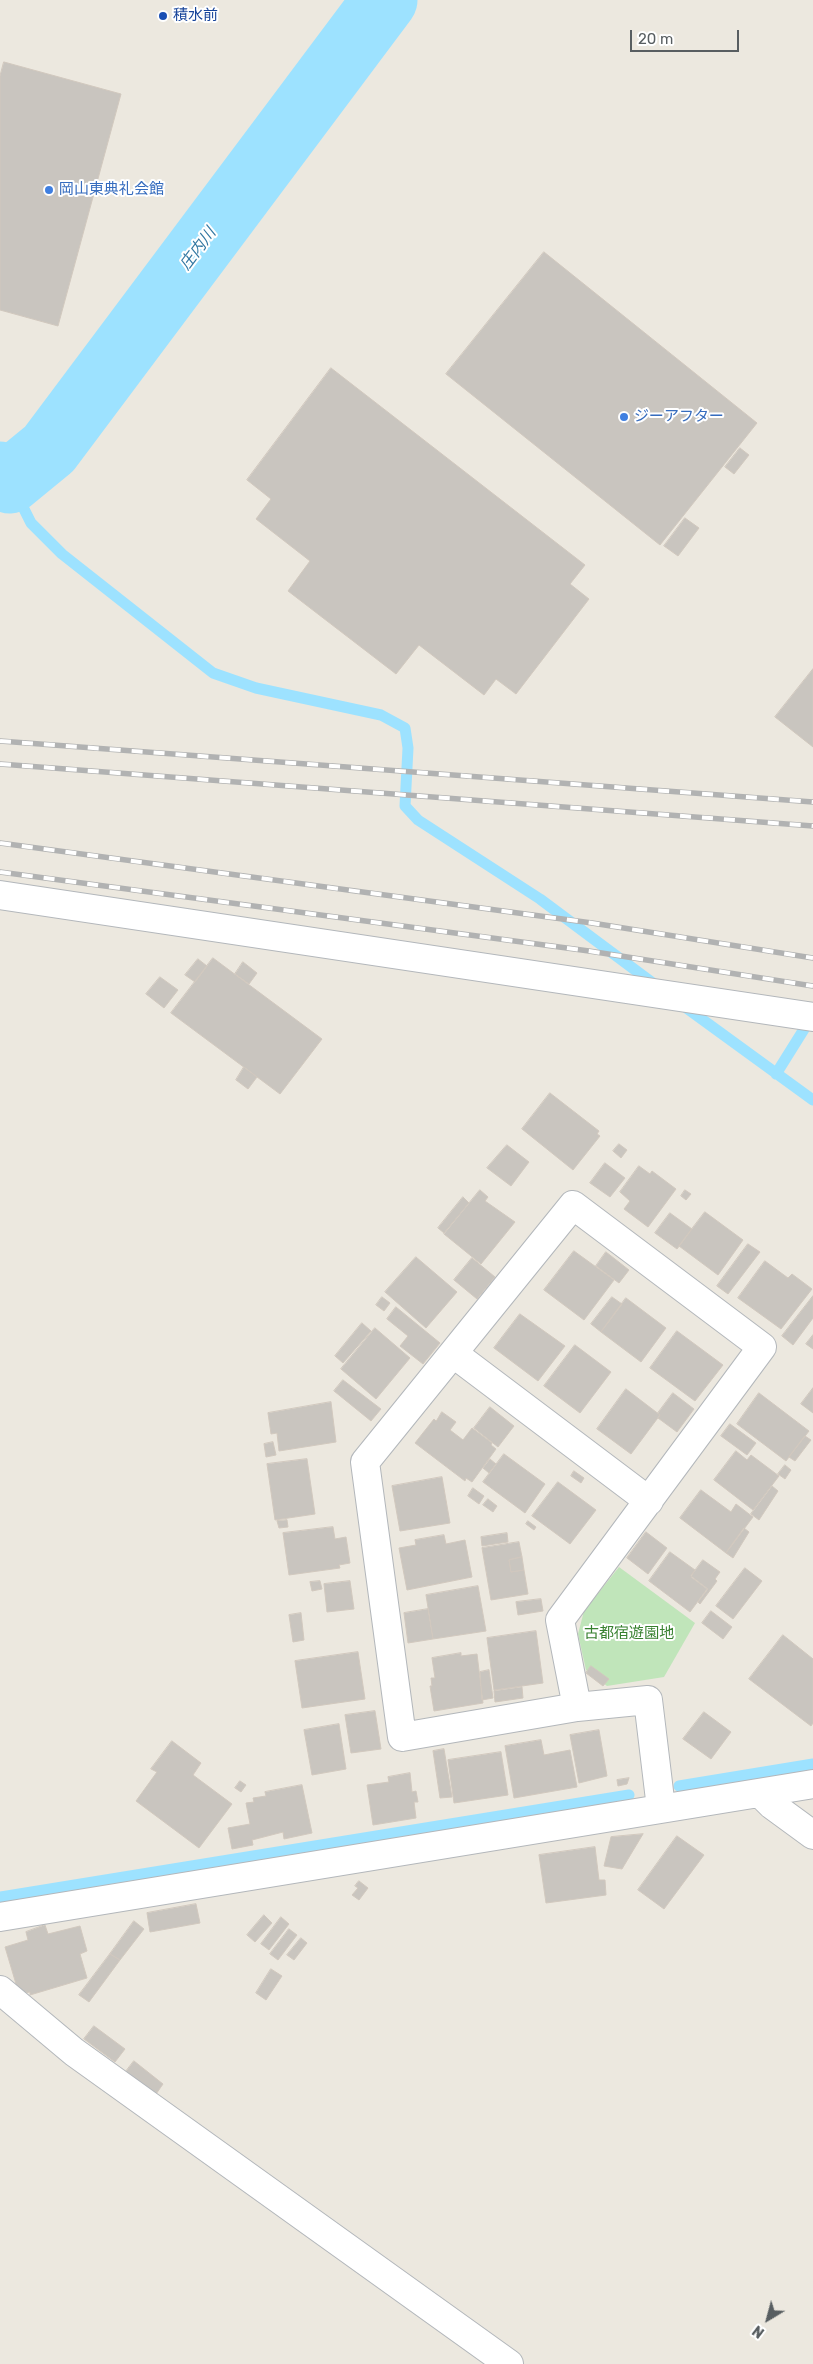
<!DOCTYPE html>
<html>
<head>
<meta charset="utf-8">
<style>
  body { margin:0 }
  #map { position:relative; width:813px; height:2364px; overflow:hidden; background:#ece8df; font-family:Rubik,sans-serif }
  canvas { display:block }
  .north { position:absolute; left:743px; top:2294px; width:50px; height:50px; -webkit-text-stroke:4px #fff; paint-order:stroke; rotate:217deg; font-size:14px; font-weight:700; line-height:20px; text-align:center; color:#585e61 }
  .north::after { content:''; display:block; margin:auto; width:18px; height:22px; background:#585e61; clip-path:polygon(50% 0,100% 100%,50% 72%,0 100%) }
  .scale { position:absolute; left:630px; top:30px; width:109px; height:22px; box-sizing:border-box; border:2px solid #585e61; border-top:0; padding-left:6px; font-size:15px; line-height:18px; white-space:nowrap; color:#585e61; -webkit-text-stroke:4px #fff; paint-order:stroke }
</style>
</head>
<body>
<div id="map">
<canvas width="813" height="2364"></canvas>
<div class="north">N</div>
<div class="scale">20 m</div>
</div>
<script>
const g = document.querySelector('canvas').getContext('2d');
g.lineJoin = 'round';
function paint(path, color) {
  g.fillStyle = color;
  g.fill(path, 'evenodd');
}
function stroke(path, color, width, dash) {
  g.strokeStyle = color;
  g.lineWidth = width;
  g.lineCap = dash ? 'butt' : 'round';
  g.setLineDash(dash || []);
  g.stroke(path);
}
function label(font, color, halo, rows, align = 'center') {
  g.font = font + ' Rubik,"Noto Sans JP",sans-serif';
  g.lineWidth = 4;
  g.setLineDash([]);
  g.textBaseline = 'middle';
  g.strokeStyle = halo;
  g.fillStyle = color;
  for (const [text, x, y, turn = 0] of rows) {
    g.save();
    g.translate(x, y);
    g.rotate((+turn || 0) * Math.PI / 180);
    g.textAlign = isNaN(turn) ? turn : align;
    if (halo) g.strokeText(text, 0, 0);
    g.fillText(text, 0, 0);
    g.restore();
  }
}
const green = new Path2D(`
  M 619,1567 L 695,1623 L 664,1677 L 607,1686 L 586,1670 L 578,1634 L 584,1611 Z`);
const stream = new Path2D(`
  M 10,481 L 31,523 L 62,554 L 213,673 L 256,688 L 381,715 L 405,728 L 408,748 L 405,806 L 418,820 L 540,899 L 658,987
  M 681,1004 L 813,1100
  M 776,1074 L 811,1018
  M 679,1786 L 813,1764
  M 0,1897 L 629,1795`);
const river = new Path2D(`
  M 0,474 L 10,481 L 49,449 L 385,0`);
const building = new Path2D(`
  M 4,62 L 121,94 L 58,326 L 0,310 L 0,76 Z
  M 544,252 L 757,423 L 660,545 L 446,374 Z
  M 331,368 L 585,565 L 570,584 L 589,599 L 516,694 L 496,679 L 484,695 L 419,645 L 396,674 L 288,591 L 310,561 L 256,519 L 271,499 L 247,480 Z
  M 740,448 L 749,455 L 734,474 L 725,467 Z
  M 685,518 L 699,528 L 678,556 L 664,546 Z
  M 813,669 L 813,747 L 775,717 Z
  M 213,958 L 322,1039 L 280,1094 L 171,1013 Z
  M 198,959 L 207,966 L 195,982 L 185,975 Z
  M 243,962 L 257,973 L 249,984 L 235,974 Z
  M 160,977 L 178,990 L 164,1008 L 146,994 Z
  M 244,1067 L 257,1077 L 248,1089 L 236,1080 Z
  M 550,1093 L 599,1131 L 597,1134 L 600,1136 L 573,1170 L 522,1129 Z
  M 619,1144 L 627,1150 L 621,1158 L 613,1151 Z
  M 507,1145 L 529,1162 L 511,1186 L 487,1168 Z
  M 605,1163 L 625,1178 L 610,1197 L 590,1183 Z
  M 639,1166 L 650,1174 L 652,1171 L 676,1189 L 648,1227 L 624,1209 L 630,1201 L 620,1192 Z
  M 480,1190 L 488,1197 L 485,1201 L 515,1222 L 481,1264 L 444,1234 Z
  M 685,1190 L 691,1194 L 686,1200 L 681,1196 Z
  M 463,1197 L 469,1203 L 444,1233 L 438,1228 Z
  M 705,1212 L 743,1240 L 718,1275 L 679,1246 Z
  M 670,1213 L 692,1229 L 677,1249 L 655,1233 Z
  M 748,1244 L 760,1252 L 728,1294 L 717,1286 Z
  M 574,1251 L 614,1280 L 584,1320 L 544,1290 Z
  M 606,1252 L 629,1270 L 619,1283 L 596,1266 Z
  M 416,1257 L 457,1292 L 426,1328 L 385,1292 Z
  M 472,1258 L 495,1277 L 477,1299 L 454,1280 Z
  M 765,1261 L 788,1278 L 792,1274 L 812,1289 L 781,1329 L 738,1298 Z
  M 813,1296 L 813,1318 L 793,1345 L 782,1336 Z
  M 382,1297 L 390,1303 L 384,1311 L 376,1305 Z
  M 612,1297 L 622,1304 L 601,1332 L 591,1324 Z
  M 626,1298 L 666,1328 L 641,1362 L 601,1332 Z
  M 396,1307 L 440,1343 L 423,1364 L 400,1346 L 408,1336 L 387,1319 Z
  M 520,1314 L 565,1346 L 538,1381 L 494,1348 Z
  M 362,1323 L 371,1331 L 343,1363 L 335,1356 Z
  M 375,1328 L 410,1358 L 376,1399 L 341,1369 Z
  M 677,1331 L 723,1365 L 695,1401 L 650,1368 Z
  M 813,1335 L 813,1349 L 806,1344 Z
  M 575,1345 L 611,1372 L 580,1413 L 544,1386 Z
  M 343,1380 L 381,1409 L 371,1421 L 334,1391 Z
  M 813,1388 L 813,1413 L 801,1404 Z
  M 626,1389 L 660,1415 L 631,1454 L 597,1429 Z
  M 673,1393 L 694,1409 L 677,1432 L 658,1418 L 660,1415 L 658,1413 Z
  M 759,1393 L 809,1431 L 786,1461 L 737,1424 Z
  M 331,1402 L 336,1442 L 279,1451 L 277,1433 L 271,1434 L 268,1413 Z
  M 490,1407 L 514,1426 L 498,1447 L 474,1428 Z
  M 442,1412 L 456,1422 L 450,1430 L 463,1440 L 472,1428 L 492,1443 L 491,1445 L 496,1449 L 472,1482 L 466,1478 L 465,1481 L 415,1443 L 434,1419 L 436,1421 Z
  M 730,1424 L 756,1443 L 747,1455 L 721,1436 Z
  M 805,1436 L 811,1440 L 795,1461 L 789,1457 Z
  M 273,1442 L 276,1455 L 266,1457 L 264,1444 Z
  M 736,1451 L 747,1460 L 751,1455 L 779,1476 L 753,1510 L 714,1480 Z
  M 504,1454 L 545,1484 L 525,1513 L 483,1482 Z
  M 307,1459 L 315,1514 L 275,1520 L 267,1464 Z
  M 490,1459 L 496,1464 L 489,1473 L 483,1468 Z
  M 785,1465 L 791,1470 L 785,1479 L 778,1474 Z
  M 574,1471 L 584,1478 L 581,1483 L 571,1476 Z
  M 442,1477 L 450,1523 L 400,1531 L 392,1486 Z
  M 558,1482 L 596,1510 L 570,1544 L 532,1516 Z
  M 772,1486 L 778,1491 L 759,1520 L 751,1514 Z
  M 473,1488 L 484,1496 L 479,1504 L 468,1496 Z
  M 701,1490 L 731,1512 L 736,1504 L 753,1517 L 726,1553 L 680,1518 Z
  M 488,1499 L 497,1506 L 493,1512 L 483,1505 Z
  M 287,1520 L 288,1527 L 279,1528 L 277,1521 Z
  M 528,1521 L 536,1527 L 534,1530 L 526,1524 Z
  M 333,1527 L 335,1539 L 346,1537 L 350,1563 L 339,1565 L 340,1568 L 289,1575 L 283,1533 Z
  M 744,1528 L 749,1532 L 733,1558 L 726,1553 Z
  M 646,1532 L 667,1548 L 648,1574 L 627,1558 Z
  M 507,1533 L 508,1542 L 482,1546 L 481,1537 Z
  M 444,1535 L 446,1544 L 465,1540 L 472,1577 L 407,1590 L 399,1548 L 416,1545 L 415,1540 Z
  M 519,1542 L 522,1557 L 509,1560 L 511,1572 L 524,1570 L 528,1594 L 491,1600 L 482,1548 Z
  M 670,1552 L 695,1570 L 691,1577 L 707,1589 L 690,1612 L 649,1581 Z
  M 522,1557 L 524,1570 L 511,1572 L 509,1560 Z
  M 703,1560 L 720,1572 L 715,1579 L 717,1581 L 700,1604 L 698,1602 L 708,1589 L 691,1576 Z
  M 745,1568 L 762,1581 L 733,1619 L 716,1606 Z
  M 320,1581 L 322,1589 L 312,1591 L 310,1582 Z
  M 350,1581 L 354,1609 L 327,1612 L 324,1584 Z
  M 478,1586 L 486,1631 L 433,1639 L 426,1595 Z
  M 541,1599 L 543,1611 L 518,1615 L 516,1602 Z
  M 428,1609 L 433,1639 L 408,1643 L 404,1613 Z
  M 711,1611 L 732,1627 L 723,1639 L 702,1623 Z
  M 301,1613 L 304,1640 L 293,1642 L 289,1615 Z
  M 536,1631 L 543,1683 L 494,1690 L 487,1638 Z
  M 783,1635 L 813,1659 L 813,1723 L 811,1726 L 749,1679 Z
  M 358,1652 L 365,1699 L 302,1708 L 295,1661 Z
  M 461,1653 L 461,1656 L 477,1654 L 483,1703 L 434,1711 L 430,1686 L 432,1686 L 431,1678 L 435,1678 L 432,1658 Z
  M 591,1666 L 609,1679 L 603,1686 L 586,1673 Z
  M 489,1670 L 493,1698 L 482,1700 L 480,1672 Z
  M 522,1687 L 523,1698 L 495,1702 L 494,1691 Z
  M 375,1711 L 381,1749 L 351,1753 L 345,1715 Z
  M 704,1712 L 731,1732 L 711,1759 L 683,1739 Z
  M 339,1724 L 346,1769 L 312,1775 L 304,1730 Z
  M 599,1730 L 607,1776 L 579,1783 L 570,1735 Z
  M 541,1740 L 544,1755 L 570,1750 L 577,1787 L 514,1798 L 505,1746 Z
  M 172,1741 L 201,1763 L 193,1775 L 232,1804 L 199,1848 L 136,1801 L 157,1772 L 151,1769 Z
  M 444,1749 L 452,1797 L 440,1798 L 433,1751 Z
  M 501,1752 L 508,1795 L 454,1803 L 448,1760 Z
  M 410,1773 L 412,1792 L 416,1791 L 418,1802 L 414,1802 L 416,1818 L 373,1825 L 367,1785 L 389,1782 L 388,1777 Z
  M 629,1778 L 627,1784 L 618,1786 L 617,1780 Z
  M 240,1781 L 246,1785 L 241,1792 L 235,1788 Z
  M 302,1785 L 312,1833 L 284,1839 L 283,1832 L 252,1840 L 253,1845 L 232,1849 L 228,1828 L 250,1824 L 246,1803 L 254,1802 L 253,1798 L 266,1796 L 265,1792 Z
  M 643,1834 L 622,1869 L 604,1866 L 611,1837 Z
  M 677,1836 L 704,1855 L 664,1909 L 638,1890 Z
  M 595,1847 L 599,1880 L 605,1880 L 606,1895 L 546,1903 L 539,1855 Z
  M 359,1881 L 368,1888 L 359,1900 L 352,1895 L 358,1888 L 355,1886 Z
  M 196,1904 L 200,1923 L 150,1932 L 147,1913 Z
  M 264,1915 L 272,1923 L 255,1942 L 247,1935 Z
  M 281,1917 L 289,1924 L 269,1950 L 261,1944 Z
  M 134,1921 L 144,1929 L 120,1960 L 110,1954 Z
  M 45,1925 L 48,1934 L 80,1926 L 87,1951 L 80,1954 L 87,1978 L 30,1995 L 30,1992 L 19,1994 L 5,1947 L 28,1940 L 26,1932 Z
  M 289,1929 L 297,1935 L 278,1960 L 270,1954 Z
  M 301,1938 L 307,1943 L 294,1960 L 287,1955 Z
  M 110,1954 L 120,1960 L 89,2002 L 79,1995 Z
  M 271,1969 L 282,1976 L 266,2000 L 256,1993 Z
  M 94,2026 L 125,2049 L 115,2062 L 84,2039 Z
  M 134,2061 L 163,2084 L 154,2097 L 124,2074 Z`);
const minor = new Path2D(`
  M 0,895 L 813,1017
  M 454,1354 L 649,1501
  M 577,1707 L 560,1620 L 762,1347 L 573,1205 L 365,1462 L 402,1737 L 577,1707 L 648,1700 L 661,1808
  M 760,1793 L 772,1805 L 813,1835
  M 0,1917 L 813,1784
  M 0,1990 L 74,2052 L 509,2364`);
const rail = new Path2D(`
  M 0,741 L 813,802
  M 0,764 L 813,826
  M 0,843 L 592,923 L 813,958
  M 0,872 L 589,951 L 813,986`);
const markers = [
  [163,16,5,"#1a4fb4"],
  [49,190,5,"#3f7fe0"],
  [624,417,5,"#3f7fe0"]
];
const transitNames = [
  ["積水前",173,16]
];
const shopNames = [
  ["岡山東典礼会館",59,190],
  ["ジーアフター",634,417]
];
const parkNames = [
  ["古都宿遊園地",629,1634]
];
const waterNames = [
  ["庄内川",198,249,-53]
];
paint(green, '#c0e5ba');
stroke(stream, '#9de2ff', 11);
stroke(river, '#9de2ff', 65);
paint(building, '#c9c5bf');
stroke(building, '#d1c8be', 1);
stroke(minor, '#b3b7bb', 30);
stroke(minor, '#fff', 28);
stroke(rail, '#b1b2b2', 5.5);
stroke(rail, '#fff', 4, [11]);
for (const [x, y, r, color] of markers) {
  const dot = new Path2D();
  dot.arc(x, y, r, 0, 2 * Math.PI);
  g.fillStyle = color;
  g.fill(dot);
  stroke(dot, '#fff', 2);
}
label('15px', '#164399', '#fff', transitNames, 'left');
label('15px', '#366cbe', '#fff', shopNames, 'left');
label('15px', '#388130', '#fff', parkNames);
label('italic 16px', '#3378a2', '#fff', waterNames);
</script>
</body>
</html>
